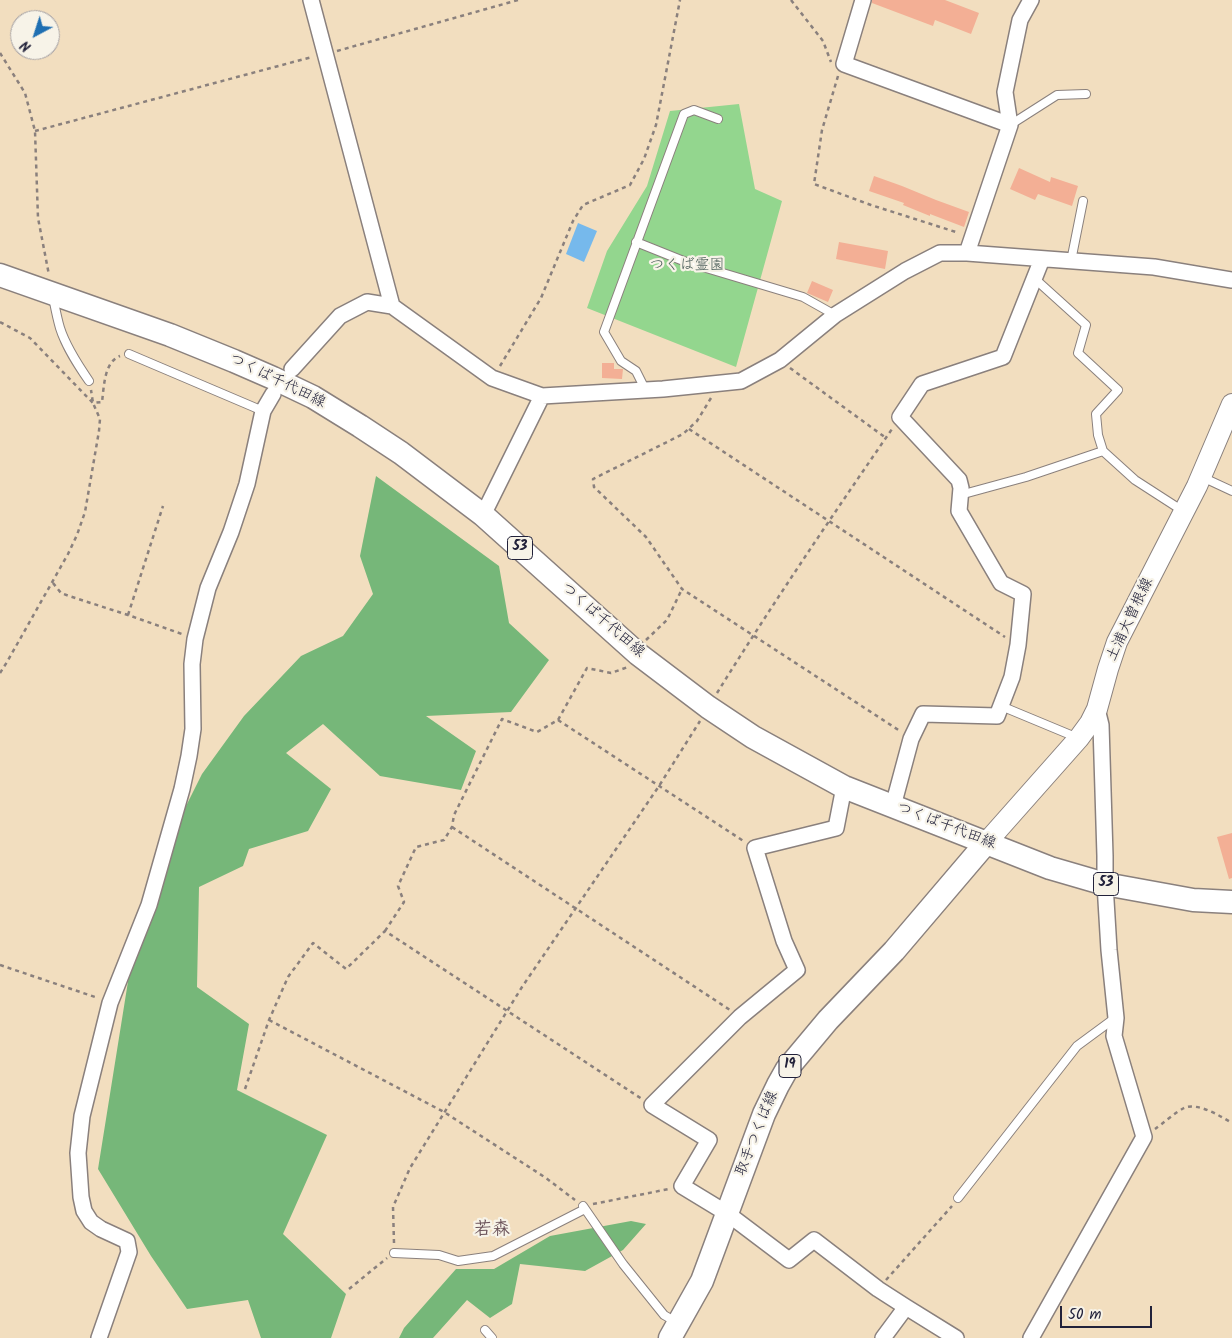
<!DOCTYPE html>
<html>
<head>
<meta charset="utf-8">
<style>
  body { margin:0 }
  #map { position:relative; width:1232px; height:1338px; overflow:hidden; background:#f2debf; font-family:Kalam,sans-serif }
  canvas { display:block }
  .north { position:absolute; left:10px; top:10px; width:50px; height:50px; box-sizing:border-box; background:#f7f3e8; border:1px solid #a29fa3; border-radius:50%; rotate:220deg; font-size:14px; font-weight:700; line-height:20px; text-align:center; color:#22223b }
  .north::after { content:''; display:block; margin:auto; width:18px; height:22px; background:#1f6fb2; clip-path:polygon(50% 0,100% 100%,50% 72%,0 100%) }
  .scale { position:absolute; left:1060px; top:1306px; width:92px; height:22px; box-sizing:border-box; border:2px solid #22223b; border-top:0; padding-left:6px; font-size:15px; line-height:18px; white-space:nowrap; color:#22223b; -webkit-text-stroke:4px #f7f3e8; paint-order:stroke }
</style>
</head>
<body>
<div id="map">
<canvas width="1232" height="1338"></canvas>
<div class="north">N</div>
<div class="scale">50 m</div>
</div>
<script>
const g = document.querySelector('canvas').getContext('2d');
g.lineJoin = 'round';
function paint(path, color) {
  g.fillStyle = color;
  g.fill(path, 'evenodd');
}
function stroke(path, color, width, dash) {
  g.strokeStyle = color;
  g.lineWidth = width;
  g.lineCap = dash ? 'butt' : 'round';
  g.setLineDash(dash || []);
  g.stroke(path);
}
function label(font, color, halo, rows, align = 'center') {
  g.font = font + ' Kalam,"Klee One",sans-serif';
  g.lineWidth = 4.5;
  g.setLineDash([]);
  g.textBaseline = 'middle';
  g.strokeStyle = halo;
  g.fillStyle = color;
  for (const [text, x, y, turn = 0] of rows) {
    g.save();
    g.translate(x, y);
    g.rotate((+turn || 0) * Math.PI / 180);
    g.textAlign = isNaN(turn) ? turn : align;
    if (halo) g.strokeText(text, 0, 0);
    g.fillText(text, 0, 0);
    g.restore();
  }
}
const green = new Path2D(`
  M 739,104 L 755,189 L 782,201 L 736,367 L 587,308 L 607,251 L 647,186 L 670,111 Z`);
const forest = new Path2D(`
  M 376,476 L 499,566 L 509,623 L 549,660 L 511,712 L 426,716 L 476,751 L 461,790 L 380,776 L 323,724 L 286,753 L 331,789 L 308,831 L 249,849 L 243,866 L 199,887 L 197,987 L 249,1024 L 237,1090 L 327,1135 L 283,1234 L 346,1294 L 331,1338 L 261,1338 L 248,1300 L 187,1309 L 151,1256 L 98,1169 L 134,944 L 159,900 L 181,816 L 202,774 L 244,716 L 301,656 L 343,636 L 373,594 L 360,556 Z
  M 631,1221 L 646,1224 L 623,1250 L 585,1271 L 520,1264 L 512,1304 L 490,1318 L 467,1300 L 433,1338 L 399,1338 L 404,1328 L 456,1269 L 494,1269 L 550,1236 Z`);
const water = new Path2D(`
  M 578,223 L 597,231 L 584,262 L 566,254 Z`);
const building = new Path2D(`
  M 872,0 L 945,0 L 979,13 L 971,34 L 935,20 L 933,26 L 872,3 Z
  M 1019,168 L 1050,182 L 1051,177 L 1078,186 L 1072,206 L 1038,194 L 1035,200 L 1010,189 Z
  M 874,176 L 902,186 L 936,200 L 969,212 L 964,227 L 930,214 L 930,216 L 903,205 L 904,203 L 869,191 Z
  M 839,242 L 888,251 L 885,269 L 836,259 Z
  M 812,281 L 833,290 L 828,302 L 807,293 Z
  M 602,363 L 614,363 L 614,369 L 623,369 L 622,379 L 602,378 Z
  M 1232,833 L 1232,878 L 1229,879 L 1217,837 Z`);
const path = new Path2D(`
  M 791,0 L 823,41 L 831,62
  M 337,51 L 518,0
  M 0,53 L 25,93 L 35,131 L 38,218 L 49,275
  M 838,76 L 822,130 L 814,184 L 871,205 L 959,233
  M 35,131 L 312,57
  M 0,322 L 30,338 L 93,403 L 102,402 C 104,387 104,362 120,356
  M 500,366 L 541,298 L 573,221 L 583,205 L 630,185 L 644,159 L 656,125 L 680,0
  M 790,368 L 886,438
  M 711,398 L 697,421 L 683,434 L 593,479 L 594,487 L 646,537 L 682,589 L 900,731
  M 689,429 L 1005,637
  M 53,583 L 61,593 L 69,596 L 128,615 L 182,634
  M 128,615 L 163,506
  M 646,640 L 667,620 L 682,589
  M 0,673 L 7,662 L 68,554 L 77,535 L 85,512 L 99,431 L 100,419 L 93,403 L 91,390
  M 717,693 C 773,603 832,516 892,429
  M 558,720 L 745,842
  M 452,827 L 730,1010
  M 385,931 L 404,902 L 398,886 L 416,847 L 444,840 L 452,827 L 454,815 L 502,719 L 537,732 L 558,720 L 587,668 L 611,673 L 628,667
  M 0,965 L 98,998
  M 269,1020 L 444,1112 L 546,1178 L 575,1200
  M 245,1089 L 269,1020 L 288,977 L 313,943 L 346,969 L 385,931 L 642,1099
  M 1155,1129 C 1162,1124 1176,1112 1184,1108 C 1198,1102 1220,1116 1232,1123
  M 593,1204 L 669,1189
  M 394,1243 L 393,1207 L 410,1168 L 522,987 L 659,786 L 700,721
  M 886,1280 L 952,1206
  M 349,1289 L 387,1258`);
const service = new Path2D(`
  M 1010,125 L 1057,95 L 1086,94
  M 636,242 L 686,262 L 803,297 L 835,315
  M 1071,261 L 1083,201
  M 1034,278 L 1086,325 L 1078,353 L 1118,390 L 1096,414 L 1098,435 L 1103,451 L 1135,480 L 1183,511
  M 53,297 C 55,307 57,318 60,328 C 66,347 78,365 89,381
  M 129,354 L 263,411
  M 645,389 L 636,371 L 621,361 L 604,332 L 684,114 L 694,110 L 718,119
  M 1202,477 L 1232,491
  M 960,495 L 1026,477 L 1103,451
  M 1001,706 L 1078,738
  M 958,1198 L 1077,1046 L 1115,1018
  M 583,1206 L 623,1264 L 664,1315 L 676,1322
  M 394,1253 L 439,1255 L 458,1261 L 493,1256 L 585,1209
  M 485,1330 L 492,1338`);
const minor = new Path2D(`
  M 311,0 L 392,306
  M 863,0 L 844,64 L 1010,125
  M 967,253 L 1010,125 L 1005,92 L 1020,20 L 1031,0
  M 292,369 L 340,316 L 367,302 L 392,306 L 492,378 L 542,396 L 663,389 L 741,381 L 780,360 L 835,315 L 905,271 L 940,253 L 967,253 L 1154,267 L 1232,280
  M 483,515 L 542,396
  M 844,787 L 836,828 L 755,848 L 784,941 L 797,970 L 740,1017 L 652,1105 L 709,1140 L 682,1186 L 728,1214 L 789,1260 L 814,1240 L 878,1289 L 906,1307 L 956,1338
  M 893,806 L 911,739 L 923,714 L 997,716 L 1012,677 L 1018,645 L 1023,594 L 1001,583 L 959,511 L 961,488 L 959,480 L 900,417 L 922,384 L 1003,357 L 1042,259
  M 99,1338 L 129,1252 L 127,1241 L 101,1229 L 91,1222 L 84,1211 L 81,1197 L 78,1153 L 82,1116 L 110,1003 L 149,905 L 182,789 L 189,756 L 193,729 L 192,664 L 195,639 L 208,588 L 231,532 L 247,484 L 263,411 L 273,394
  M 883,1338 L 906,1307
  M 1031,1338 L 1144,1137 L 1114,1036 L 1116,1018 L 1109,950 L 1105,884 L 1105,856 L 1101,725 L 1097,709`);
const secondary = new Path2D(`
  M 986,843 L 1079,738 L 1090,723 L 1097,709 L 1108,669 L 1117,642 L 1197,486 L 1232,404`);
const primary = new Path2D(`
  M 0,275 L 170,335 L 234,361 L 273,378 L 313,397 L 360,426 L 401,453 L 483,515 L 638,654 L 708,707 L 753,737 L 844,787 L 1050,868 L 1105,884 L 1193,900 L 1232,902
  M 670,1338 L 702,1281 L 764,1114 L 778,1085 L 787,1069 L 828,1020 L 894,951 L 986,843`);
const shields = [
  [520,548,25],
  [1106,884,25],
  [790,1066,22]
];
const shieldNames = [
  ["53",520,548],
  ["53",1106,884],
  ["19",790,1066]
];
const parkNames = [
  ["つくば霊園",687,266]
];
const streetNames = [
  ["つくば千代田線",277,382,26],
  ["土浦大曽根線",1131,620,-65],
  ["つくば千代田線",602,621,41],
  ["つくば千代田線",946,827,21],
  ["取手つくば線",758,1134,-68]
];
const quarterNames = [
  ["若森",492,1231]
];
paint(green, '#93d68e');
paint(forest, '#76b779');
paint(water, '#76b9ec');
paint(building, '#f3af95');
stroke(service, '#8a807d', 10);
stroke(minor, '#8a807d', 18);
stroke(secondary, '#8a807d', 22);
stroke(primary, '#8a807d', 25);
stroke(path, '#8a807d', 2.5, [4, 4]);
stroke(service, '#fff', 8);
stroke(minor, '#fff', 15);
stroke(secondary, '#fff', 20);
stroke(primary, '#fff', 22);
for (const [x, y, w] of shields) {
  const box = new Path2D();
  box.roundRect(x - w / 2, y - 11.5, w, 23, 4);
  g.fillStyle = '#f7f3e8';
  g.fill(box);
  stroke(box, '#22223b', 1);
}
label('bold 14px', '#22223b', null, shieldNames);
label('15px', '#445854', '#f7f3e8', parkNames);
label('15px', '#22223b', '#f7f3e8', streetNames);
label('bold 18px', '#6b535a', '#f7f3e8', quarterNames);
</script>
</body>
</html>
